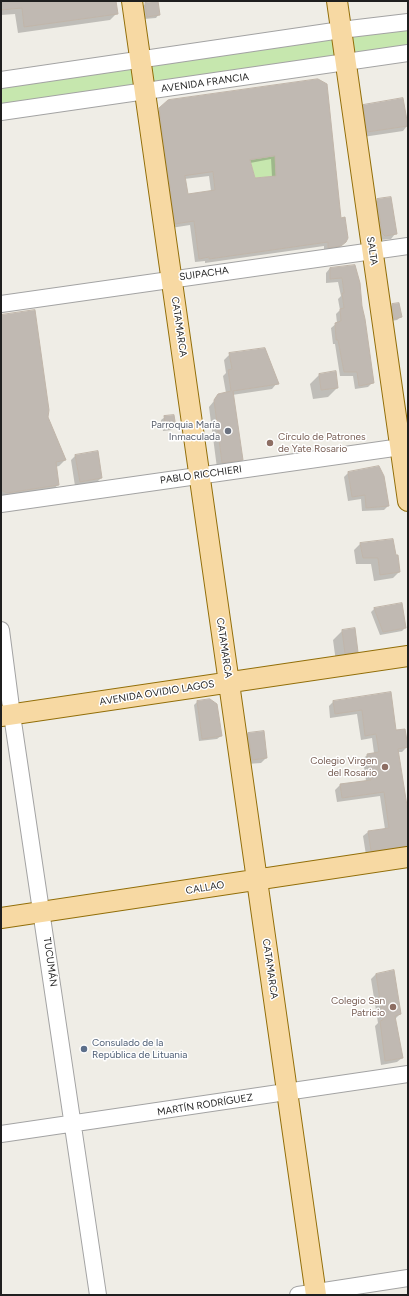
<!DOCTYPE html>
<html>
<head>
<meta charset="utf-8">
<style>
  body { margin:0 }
  #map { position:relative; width:409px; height:1296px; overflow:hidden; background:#efede6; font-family:Figtree,sans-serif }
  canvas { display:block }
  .frame { position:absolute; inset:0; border:2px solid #1f1f1f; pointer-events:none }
</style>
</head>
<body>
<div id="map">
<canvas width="409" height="1296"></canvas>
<div class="frame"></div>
</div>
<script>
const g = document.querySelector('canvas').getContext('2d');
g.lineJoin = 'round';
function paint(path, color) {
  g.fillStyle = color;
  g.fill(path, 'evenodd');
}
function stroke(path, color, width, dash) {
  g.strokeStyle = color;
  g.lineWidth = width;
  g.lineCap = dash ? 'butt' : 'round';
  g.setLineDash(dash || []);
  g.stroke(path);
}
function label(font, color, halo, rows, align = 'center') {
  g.font = font + ' Figtree,sans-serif';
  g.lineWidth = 3;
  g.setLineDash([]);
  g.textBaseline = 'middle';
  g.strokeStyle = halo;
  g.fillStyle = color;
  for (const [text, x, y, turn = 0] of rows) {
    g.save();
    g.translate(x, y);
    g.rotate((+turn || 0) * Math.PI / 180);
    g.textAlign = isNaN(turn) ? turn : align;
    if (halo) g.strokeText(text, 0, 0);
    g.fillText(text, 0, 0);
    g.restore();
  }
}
const grass = new Path2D(`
  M 408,22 L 408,53 L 1,112 L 1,80 Z
  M 275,156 L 276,176 L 255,178 L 250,160 Z`);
const shadow = new Path2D(`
  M 1,1 L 115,1 L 116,14 L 110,20 L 18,33 L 15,14 L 1,15 Z
  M 157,2 L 159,14 L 156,18 L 144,19 L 142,7 L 145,4 Z
  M 318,80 L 340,219 L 345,242 L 336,250 L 324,252 L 324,246 L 205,263 L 205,261 L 195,262 L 190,225 L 171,228 L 155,114 L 160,109 ZM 271,159 L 272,177 L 254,179 L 250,163 ZM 209,176 L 211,191 L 187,195 L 184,179 Z
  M 364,106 L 407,126 L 403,131 L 363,137 L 359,111 Z
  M 377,200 L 395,234 L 391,239 L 380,240 L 372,205 Z
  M 354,266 L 372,383 L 368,387 L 355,389 L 353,376 L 340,376 L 335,344 L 333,344 L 331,328 L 337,323 L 336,314 L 340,310 L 338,299 L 341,296 L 338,282 L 326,283 L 326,273 L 330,268 Z
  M 399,304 L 401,317 L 397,320 L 391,321 L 389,308 L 392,305 Z
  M 1,316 L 65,460 L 59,466 L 55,467 L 58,485 L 51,491 L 1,499 Z
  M 230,354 L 277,383 L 272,389 L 232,395 L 242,460 L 236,465 L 217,468 L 209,407 L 219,395 L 226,393 L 223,376 L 226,373 L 224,360 Z
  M 319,375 L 337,388 L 328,397 L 313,399 L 310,384 Z
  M 165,417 L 175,426 L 172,430 L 163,431 L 161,420 Z
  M 76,455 L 101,478 L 96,483 L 75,486 L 71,460 Z
  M 348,473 L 388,506 L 384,510 L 362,511 L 361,499 L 348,501 L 344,477 Z
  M 360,544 L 399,572 L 393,578 L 374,581 L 371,564 L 356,564 L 354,550 Z
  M 374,609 L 405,628 L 402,631 L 380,635 L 371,612 Z
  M 342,631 L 357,651 L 348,660 L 336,662 L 333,640 Z
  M 390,693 L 395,732 L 407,747 L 402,752 L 398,752 L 408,819 L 408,851 L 366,855 L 363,836 L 368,832 L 385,829 L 380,796 L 337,802 L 335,790 L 340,785 L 366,781 L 363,759 L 368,754 L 374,753 L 372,738 L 361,740 L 357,714 L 330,718 L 329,706 L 333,702 Z
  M 209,700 L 221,736 L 217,739 L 199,741 L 194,705 L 197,702 Z
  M 248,733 L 266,758 L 261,763 L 247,764 L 243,738 Z
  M 393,972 L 400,1014 L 395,1019 L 402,1058 L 397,1062 L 381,1065 L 375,1026 L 378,1023 L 371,979 L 376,974 Z`);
const building = new Path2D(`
  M 1,1 L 116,1 L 118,14 L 24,27 L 22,8 L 1,10 Z
  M 158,1 L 160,15 L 147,17 L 145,3 Z
  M 318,79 L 327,84 L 341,218 L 345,217 L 348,238 L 346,242 L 341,246 L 328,248 L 328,242 L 209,259 L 209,257 L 199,259 L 194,221 L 175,224 L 159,108 L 168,100 ZM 275,156 L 276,176 L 255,178 L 250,160 ZM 213,172 L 215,190 L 188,194 L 185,176 Z
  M 403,98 L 408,126 L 367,132 L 363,105 Z
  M 391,197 L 397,234 L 385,236 L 382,233 L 377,199 Z
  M 355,265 L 360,283 L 362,306 L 365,319 L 374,383 L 359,386 L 357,372 L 344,372 L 338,340 L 336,340 L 335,323 L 341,321 L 340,309 L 344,308 L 342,293 L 344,293 L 342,278 L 330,279 L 330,268 Z
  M 399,303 L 402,317 L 394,319 L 392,304 Z
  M 35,310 L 49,410 L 48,417 L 66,460 L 56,462 L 59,485 L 7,493 L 1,490 L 1,315 Z
  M 265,348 L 279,384 L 233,391 L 243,460 L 222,463 L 214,400 L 218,394 L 231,391 L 228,370 L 232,369 L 229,353 Z
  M 336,371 L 338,388 L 321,390 L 319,374 Z
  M 174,415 L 176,427 L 166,428 L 164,416 Z
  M 98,451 L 102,478 L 80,482 L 75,455 Z
  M 379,466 L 384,476 L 389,506 L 366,508 L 365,495 L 352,497 L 348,472 Z
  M 393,539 L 396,555 L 398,555 L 400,572 L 380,575 L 378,558 L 363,558 L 360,543 Z
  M 402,603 L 406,628 L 383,632 L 374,608 Z
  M 355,628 L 358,652 L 345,654 L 342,630 Z
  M 391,692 L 396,730 L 405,729 L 408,747 L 398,749 L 408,812 L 408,846 L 371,851 L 368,831 L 389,828 L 384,792 L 342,798 L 340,784 L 371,780 L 367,754 L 379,752 L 376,734 L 365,736 L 362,710 L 335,714 L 333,701 Z
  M 210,699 L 217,704 L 222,736 L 202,739 L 197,701 Z
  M 264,731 L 267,758 L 252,760 L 248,733 Z
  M 394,970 L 401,1014 L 395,1016 L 403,1058 L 385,1061 L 380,1021 L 383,1020 L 376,974 Z`);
const minor = new Path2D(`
  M 1,80 L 341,30 L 408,22
  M 1,112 L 408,53
  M 1,304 L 408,246
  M 1,504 L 408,446
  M 1,630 L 12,715 L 98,1295
  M 1,1134 L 408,1074
  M 298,1295 L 408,1278`);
const major = new Path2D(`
  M 132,1 L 316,1295
  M 337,1 L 408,501
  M 1,716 L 408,656
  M 1,918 L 408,857`);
const markers = [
  [228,431,4,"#6b7280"],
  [270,443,4,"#8d6e63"],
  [385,767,4,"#8d6e63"],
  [393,1007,4,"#8d6e63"],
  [84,1049,4,"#5c6f8a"]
];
const streetNames = [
  ["AVENIDA FRANCIA",205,83,-8],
  ["SALTA",372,251,82],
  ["SUIPACHA",204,274,-8],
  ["CATAMARCA",179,327,82],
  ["PABLO RICCHIERI",201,475,-8],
  ["CATAMARCA",224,648,82],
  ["AVENIDA OVIDIO LAGOS",157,693,-9],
  ["CALLAO",205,888,-9],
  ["TUCUMÁN",50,962,82],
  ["CATAMARCA",270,969,82],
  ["MARTÍN RODRÍGUEZ",205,1105,-9]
];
const worshipNames = [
  ["Parroquia María",220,425],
  ["Inmaculada",220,437]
];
const educationNames = [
  ["Círculo de Patrones",278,437,"left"],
  ["de Yate Rosario",278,449,"left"],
  ["Colegio Virgen",377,761],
  ["del Rosario",377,773],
  ["Colegio San",385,1001],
  ["Patricio",385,1013]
];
const serviceNames = [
  ["Consulado de la",92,1043],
  ["República de Lituania",92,1055]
];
paint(grass, '#c6e7ae');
paint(shadow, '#0003');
paint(building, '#c0b9b2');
stroke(building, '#c0b5a9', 1);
stroke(minor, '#a3a3a3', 18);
stroke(major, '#926e08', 22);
stroke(minor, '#fff', 16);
stroke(major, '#f7d9a3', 20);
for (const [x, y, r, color] of markers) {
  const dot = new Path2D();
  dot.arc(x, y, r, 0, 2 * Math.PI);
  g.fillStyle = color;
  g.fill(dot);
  stroke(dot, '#fff', 1.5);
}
label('10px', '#1f1f1f', '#fff', streetNames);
label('10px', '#5b616d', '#fff', worshipNames, 'right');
label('10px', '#785e54', '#fff', educationNames, 'right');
label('10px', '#4e5e75', '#fff', serviceNames, 'left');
</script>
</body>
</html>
